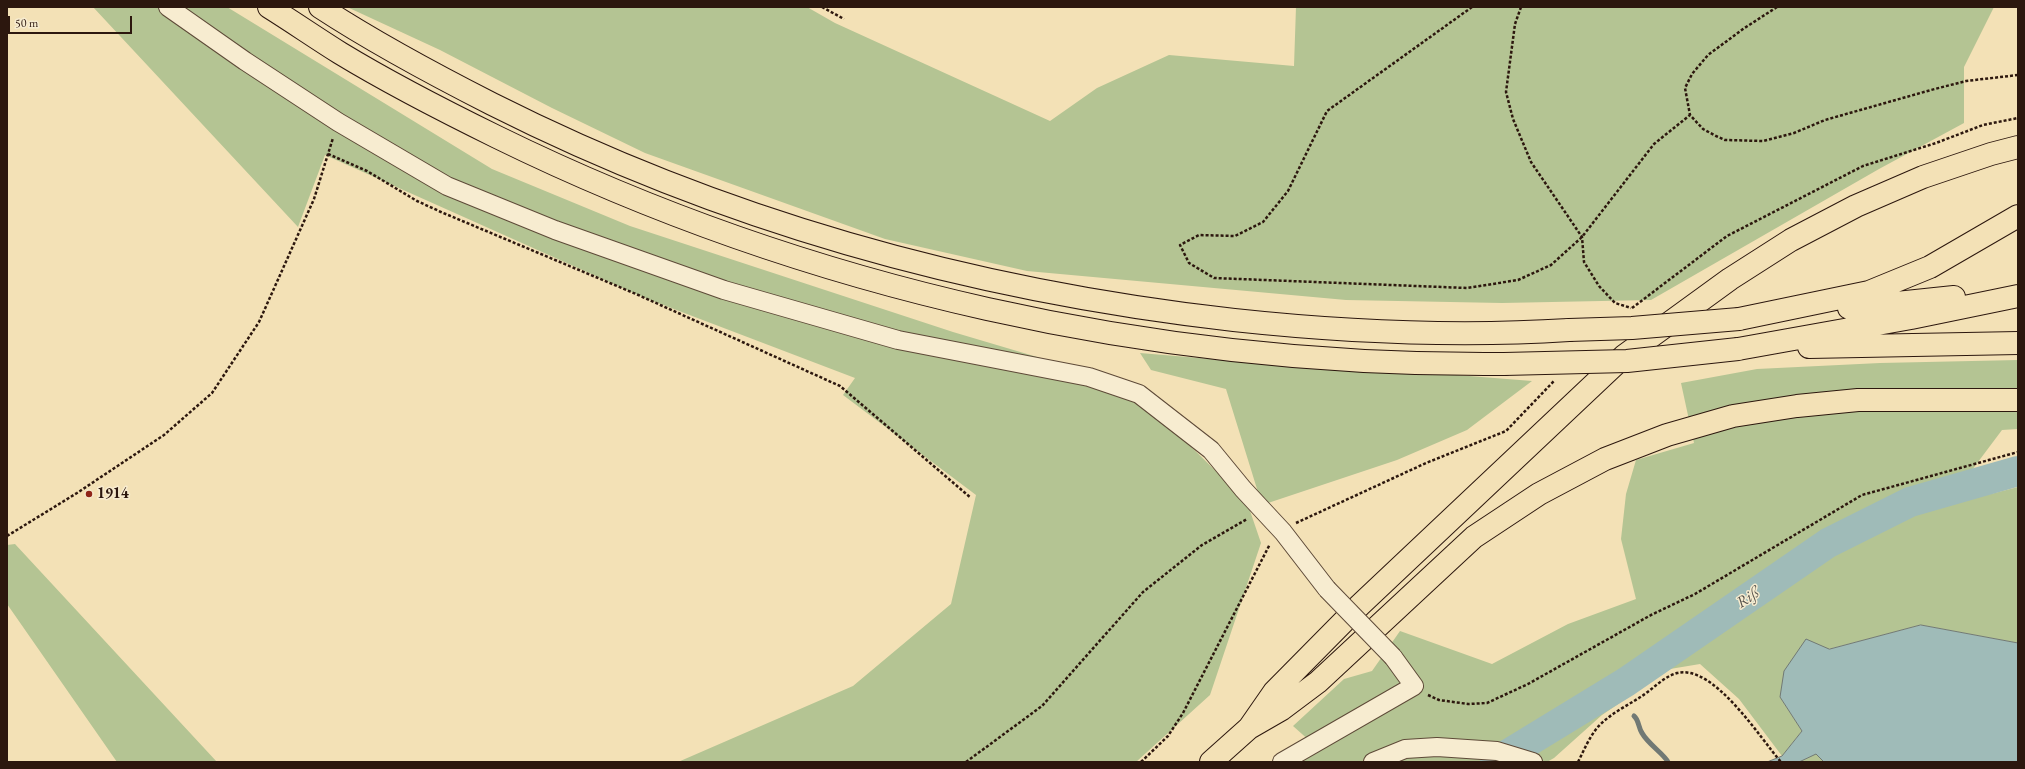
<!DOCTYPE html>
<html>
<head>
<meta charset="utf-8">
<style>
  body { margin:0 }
  #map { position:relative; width:2025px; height:769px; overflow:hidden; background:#f3e1b6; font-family:"EB Garamond",serif }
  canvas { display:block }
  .frame { position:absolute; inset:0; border:8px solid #2c170e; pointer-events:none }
  .scale { position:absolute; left:8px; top:16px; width:124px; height:18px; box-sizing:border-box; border:2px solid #2c170e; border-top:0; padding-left:5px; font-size:12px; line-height:14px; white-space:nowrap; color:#2c170e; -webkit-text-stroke:3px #f7ecd0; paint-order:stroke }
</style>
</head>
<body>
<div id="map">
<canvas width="2025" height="769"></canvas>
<div class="frame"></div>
<div class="scale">50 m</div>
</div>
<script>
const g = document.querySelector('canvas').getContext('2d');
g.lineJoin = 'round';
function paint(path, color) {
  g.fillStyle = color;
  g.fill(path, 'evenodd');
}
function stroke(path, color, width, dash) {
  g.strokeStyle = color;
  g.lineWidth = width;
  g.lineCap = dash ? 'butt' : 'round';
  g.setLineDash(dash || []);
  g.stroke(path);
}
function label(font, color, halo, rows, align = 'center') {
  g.font = font + ' "EB Garamond",serif';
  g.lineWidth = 3;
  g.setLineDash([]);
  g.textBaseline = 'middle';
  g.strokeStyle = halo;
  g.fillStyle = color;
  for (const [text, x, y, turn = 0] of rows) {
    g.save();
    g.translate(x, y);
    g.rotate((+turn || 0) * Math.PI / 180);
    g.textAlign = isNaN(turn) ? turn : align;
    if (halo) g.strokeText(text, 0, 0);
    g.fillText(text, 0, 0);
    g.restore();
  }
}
const green = new Path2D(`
  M 93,7 L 227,7 L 492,169 L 630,226 L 953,332 L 1054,362 L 1154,410 L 1247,502 L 1261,543 L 1210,695 L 1136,762 L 678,762 L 853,686 L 951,604 L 976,495 L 843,395 L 855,378 L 645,298 L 325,155 L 298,227 Z
  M 347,7 L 807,7 L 835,23 L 1050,121 L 1097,88 L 1169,55 L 1294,66 L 1296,7 L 1994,7 L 1964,67 L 1964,123 L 1879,169 L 1651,300 L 1502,303 L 1346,300 L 1027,271 L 885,239 L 645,153 L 552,108 L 440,50 Z
  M 1140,353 L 1353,371 L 1444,374 L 1532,381 L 1467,430 L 1397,460 L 1262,505 L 1226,389 L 1151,370 Z
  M 2018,360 L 2018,429 L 2002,430 L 1966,478 L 1975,498 L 2018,487 L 2018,643 L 1921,625 L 1829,649 L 1780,697 L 1802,731 L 1782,756 L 1739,699 L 1700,664 L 1670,669 L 1602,715 L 1554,758 L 1547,762 L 1302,762 L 1320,750 L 1293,726 L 1344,679 L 1372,671 L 1400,631 L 1492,664 L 1568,624 L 1636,599 L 1621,539 L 1626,494 L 1636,460 L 1694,443 L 1681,383 L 1757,369 L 1880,363 Z
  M 15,544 L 217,762 L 117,762 L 7,604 L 7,545 Z
  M 1816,753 L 1824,762 L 1799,762 Z`);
const water = new Path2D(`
  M 1921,625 L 2018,643 L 2018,762 L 1824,762 L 1816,754 L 1799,762 L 1767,762 L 1782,756 L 1802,731 L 1780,697 L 1784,671 L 1806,639 L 1829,649 Z`);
const stream = new Path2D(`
  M 1634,716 C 1639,720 1638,727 1642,733 C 1648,744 1664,754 1668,762`);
const river = new Path2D(`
  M 1495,762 L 1626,682 L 1828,543 L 1910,502 L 2018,471`);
const path = new Path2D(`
  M 822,7 L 844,19
  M 1472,7 L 1327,111 L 1288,191 L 1263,222 L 1235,236 L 1199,235 L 1180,245 L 1189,263 L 1214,278 L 1467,288 L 1518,280 L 1551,265 L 1582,237 L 1654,144 L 1690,115
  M 1521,7 L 1515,24 L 1506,92 L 1513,119 L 1531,162 L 1582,237 L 1584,262 L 1599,286 L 1615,303 L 1631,308
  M 1777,7 L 1743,29 L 1708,55 L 1692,74 L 1685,88 L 1690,115 L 1703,129 L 1716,136 L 1725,140 L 1763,141 L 1794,133 L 1825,120 L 1931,90 L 1966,81 L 2018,75
  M 328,154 L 367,171 L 417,201 L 441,212 L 636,294 L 840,386 L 971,498
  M 1632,308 L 1727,236 L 1863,166 L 1936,143 L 1983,125 L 2018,118
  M 1296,523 L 1426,463 L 1506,431 L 1554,381
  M 7,536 L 77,493 L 164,435 L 212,393 L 259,322 L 314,199 L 333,138
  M 1428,695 L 1439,700 L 1468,704 L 1487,703 L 1528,684 L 1651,615 L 1695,594 L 1862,495 L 2018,452
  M 966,762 L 1042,706 L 1143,592 L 1202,545 L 1247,519
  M 1141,762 L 1168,736 L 1183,713 L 1270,544
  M 1578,762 C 1584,750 1589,738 1597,728 C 1609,714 1627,706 1642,696 C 1653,689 1663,677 1677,673 C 1714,664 1760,738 1781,762`);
const minor = new Path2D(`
  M 168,7 L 245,61 L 338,122 L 447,186 L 555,230 L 724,290 L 898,340 L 1089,377 L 1139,394 L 1211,450 L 1243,489 L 1283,532 L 1327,589
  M 1282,762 L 1414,686 L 1393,657
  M 1373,762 L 1405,749 L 1437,747 L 1497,751 L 1533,762`);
const major = new Path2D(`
  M 1249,728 L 1274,692 L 1360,605 L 1624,356 L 1730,279 L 1791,240 L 1856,206 L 1923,177 L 1991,154 L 2018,147
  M 1211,762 L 1249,728 L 1282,709 L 1318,682 L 1474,537 L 1539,494 L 1605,459 L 1667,435 L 1733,416 L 1797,406 L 1858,400 L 2018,400`);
const highway = new Path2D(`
  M 269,7 C 293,22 316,38 340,53 C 391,84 444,111 497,137 C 809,290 1157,367 1504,364
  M 320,7 C 375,43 433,74 492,104 C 724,221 976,291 1234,320 C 1345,332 1457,337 1569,330
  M 1849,308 L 1954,297
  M 1739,319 L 1869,292 L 1930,267 L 2018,216
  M 1809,347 L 2018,343
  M 1738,349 L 1911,318 L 2018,296`);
const minorBridge = new Path2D(`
  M 1327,589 L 1393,657`);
const highwayBridge = new Path2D(`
  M 1569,330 L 1632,328 L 1739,319
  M 1504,364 L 1627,361 L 1738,349`);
const markers = [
  [89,494,4,"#8f2418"]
];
const poiNames = [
  ["1914",97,494]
];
const waterNames = [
  ["Riß",1748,598,-35]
];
paint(green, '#b4c493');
paint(water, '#9fbbb8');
stroke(water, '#717974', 1);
stroke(stream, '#717974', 5);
stroke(river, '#9fbbb8', 30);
stroke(minor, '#5e4a38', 20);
stroke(major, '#2c170e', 24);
stroke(highway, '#2c170e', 24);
stroke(path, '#2c170e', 2.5, [3, 2]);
stroke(minor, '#f7ecd0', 18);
stroke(major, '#f3e1b6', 22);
stroke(highway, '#f3e1b6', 22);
stroke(minorBridge, '#5e4a38', 20, []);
stroke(highwayBridge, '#2c170e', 24, []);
stroke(minorBridge, '#f7ecd0', 18);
stroke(highwayBridge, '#f3e1b6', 22);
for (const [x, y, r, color] of markers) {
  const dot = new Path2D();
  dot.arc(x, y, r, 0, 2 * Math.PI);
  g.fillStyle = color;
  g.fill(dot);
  stroke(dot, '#f7ecd0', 1.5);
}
label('bold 15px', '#2c170e', '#f7ecd0', poiNames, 'left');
label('italic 16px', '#54504a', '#f7ecd0', waterNames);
</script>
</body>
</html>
